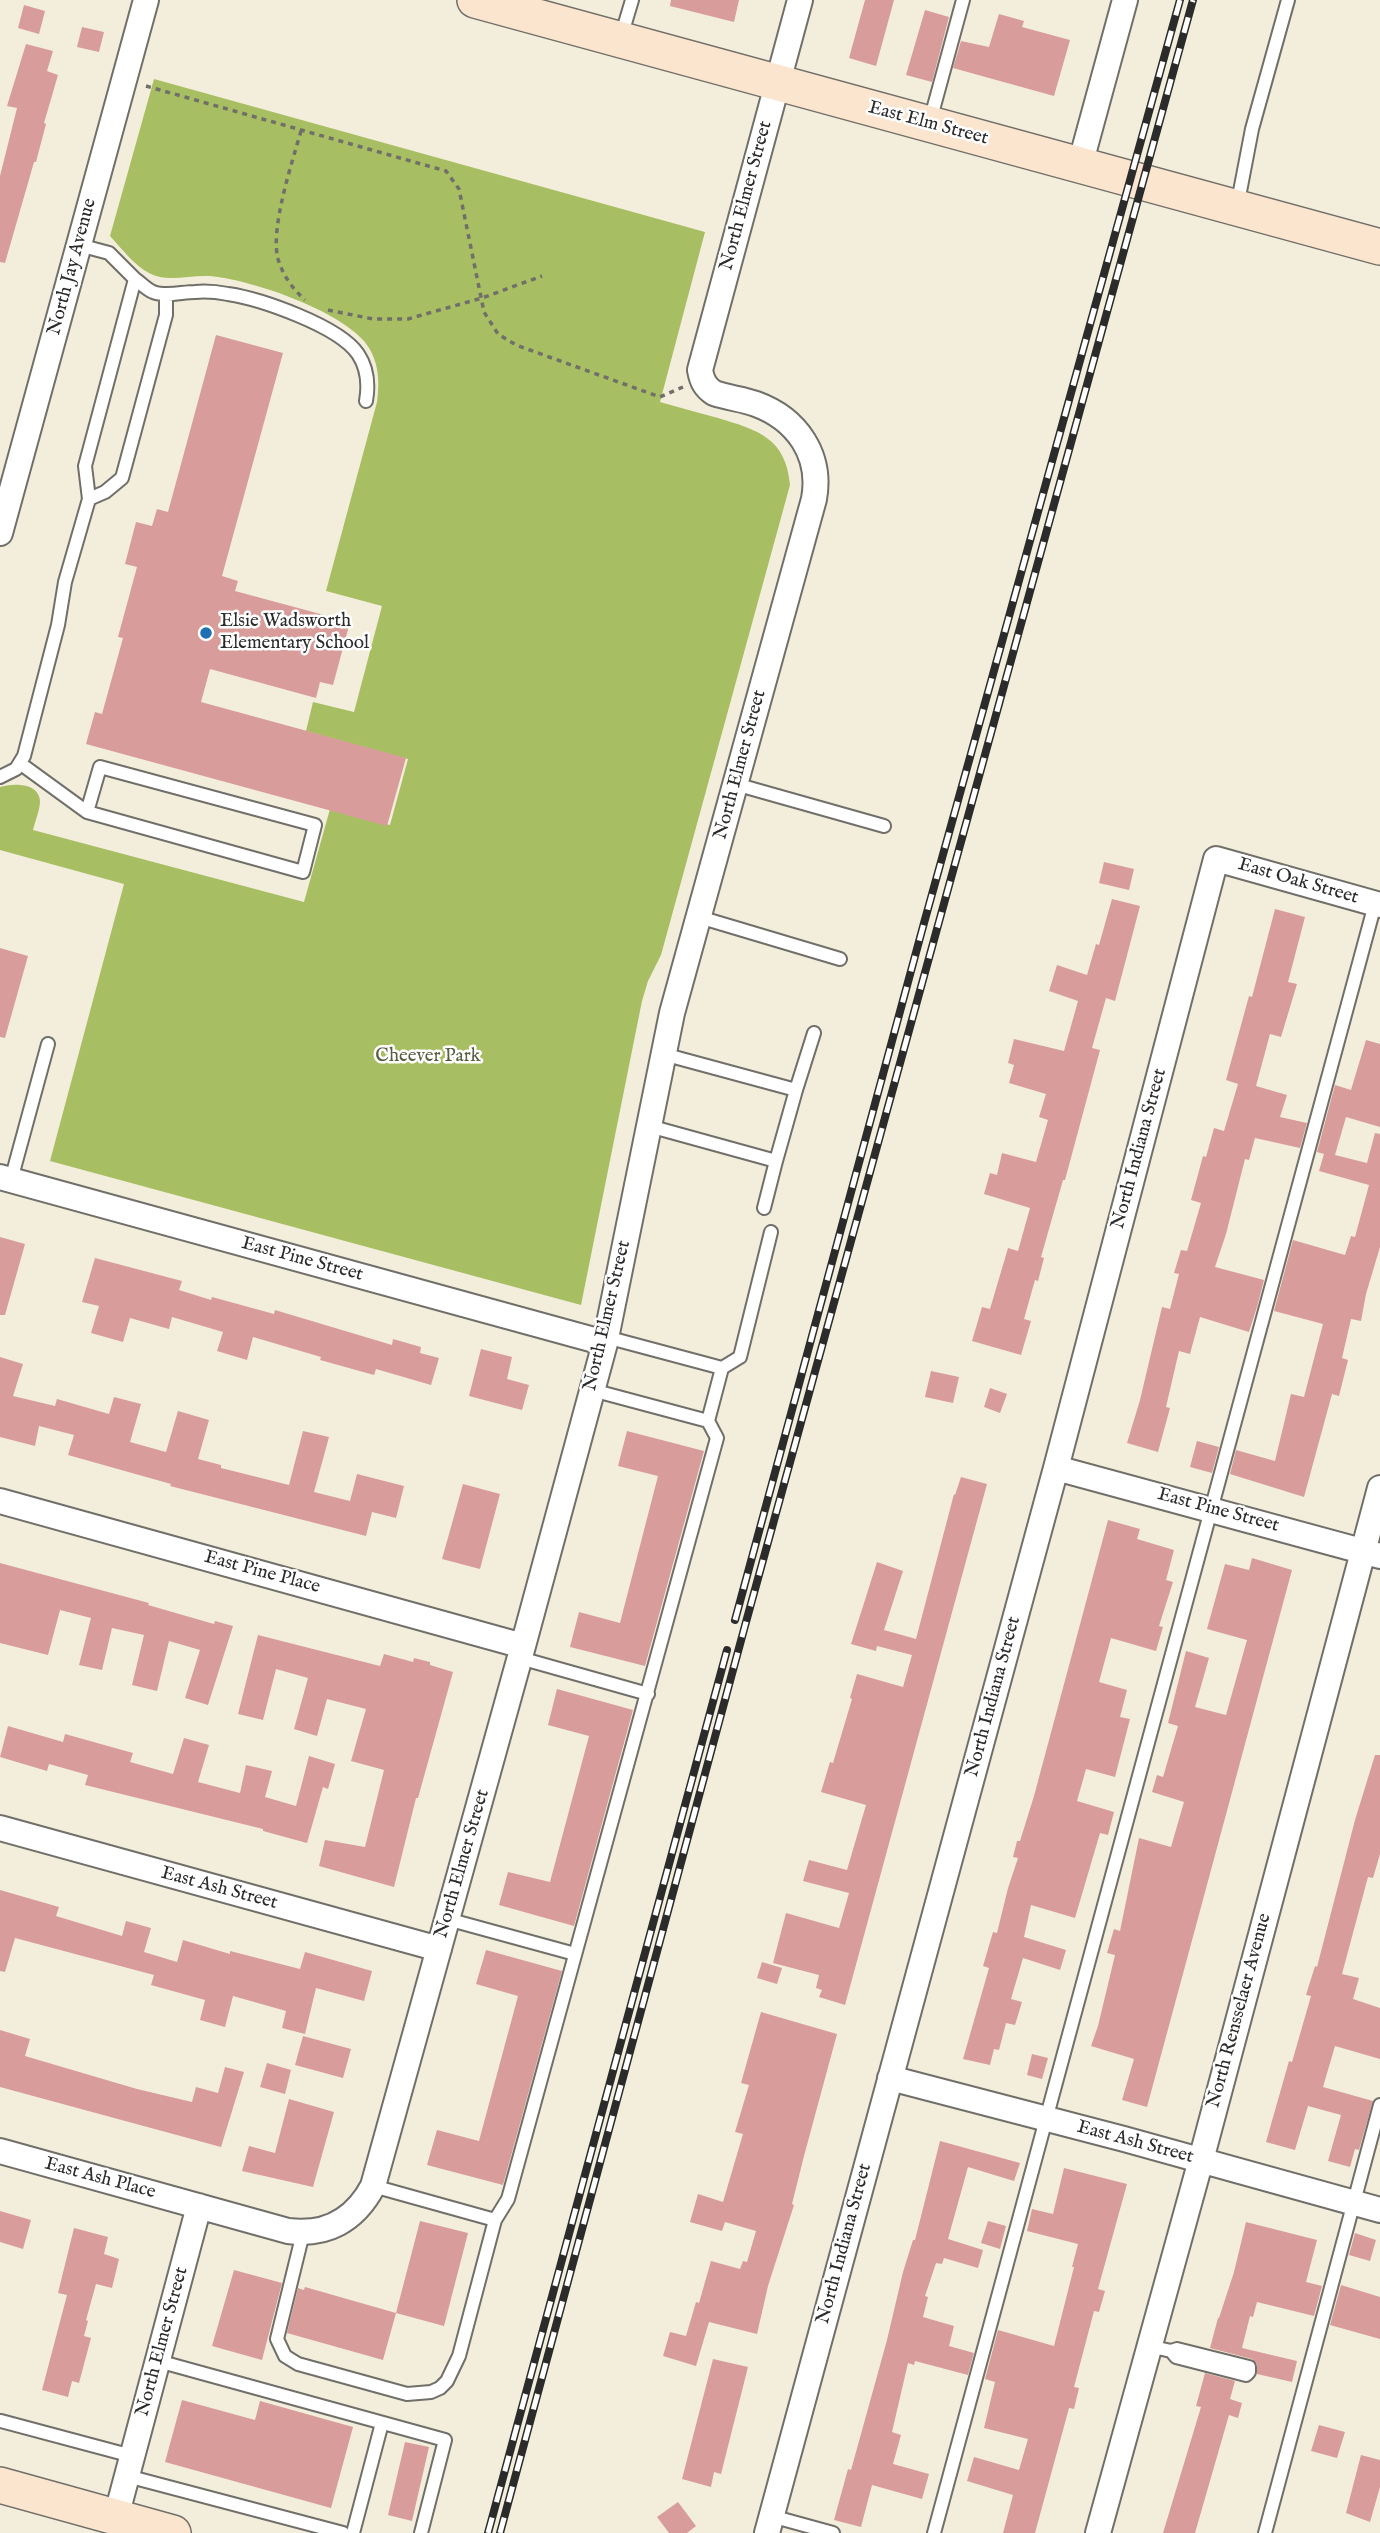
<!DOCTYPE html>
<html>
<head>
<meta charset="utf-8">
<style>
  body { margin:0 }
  canvas { display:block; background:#f3eedb }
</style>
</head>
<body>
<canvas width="1380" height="2533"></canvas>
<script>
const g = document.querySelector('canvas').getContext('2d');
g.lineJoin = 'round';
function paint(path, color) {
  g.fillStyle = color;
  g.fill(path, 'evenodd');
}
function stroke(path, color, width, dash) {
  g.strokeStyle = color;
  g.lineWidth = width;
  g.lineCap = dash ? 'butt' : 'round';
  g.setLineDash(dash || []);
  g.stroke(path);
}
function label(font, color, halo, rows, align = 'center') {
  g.font = font + ' "IM FELL English",serif';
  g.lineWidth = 5;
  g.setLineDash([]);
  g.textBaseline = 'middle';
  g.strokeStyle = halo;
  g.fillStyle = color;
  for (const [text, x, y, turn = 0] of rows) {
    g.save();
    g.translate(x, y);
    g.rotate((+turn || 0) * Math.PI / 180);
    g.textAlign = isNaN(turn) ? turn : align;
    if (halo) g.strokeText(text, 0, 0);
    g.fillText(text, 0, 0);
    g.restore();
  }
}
const green = new Path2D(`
  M 154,79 L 705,232 L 660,402 C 679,407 698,413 718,418 C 758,430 786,438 790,485 L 661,955 L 648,981 L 642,1001 L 581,1305 L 50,1161 L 124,884 L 0,850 L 0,787 C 12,783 39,782 40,801 C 40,810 35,821 33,830 L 304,902 L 330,809 L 390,825 L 408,759 L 306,731 L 313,702 L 354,712 L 382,606 L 326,591 L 377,402 C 380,381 379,359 364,341 C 336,309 250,279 208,276 C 189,275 167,283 149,273 C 134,265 122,249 110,236 Z`);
const building = new Path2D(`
  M 671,0 L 739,0 L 734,22 L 670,6 Z
  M 865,0 L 894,0 L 876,66 L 849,58 Z
  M 24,5 L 45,11 L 39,34 L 18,28 Z
  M 925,10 L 949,17 L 932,82 L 906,75 Z
  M 999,14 L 1024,21 L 1022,27 L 1070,40 L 1054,96 L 953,68 L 961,41 L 989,47 Z
  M 82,27 L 104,32 L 99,52 L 77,47 Z
  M 26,44 L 53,51 L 47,71 L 58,75 L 44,123 L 46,124 L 36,162 L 34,162 L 5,263 L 0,262 L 0,176 L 17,108 L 7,106 Z
  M 216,335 L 283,353 L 222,576 L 238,581 L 235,591 L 350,622 L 333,685 L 320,682 L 316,698 L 210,669 L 201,702 L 406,758 L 387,826 L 86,744 L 95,712 L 102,714 L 123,638 L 118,637 L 137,567 L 125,564 L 136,522 L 152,526 L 157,509 L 168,512 Z
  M 1104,862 L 1134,869 L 1129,890 L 1099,883 Z
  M 1112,899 L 1140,906 L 1115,1001 L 1106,998 L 1092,1048 L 1100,1050 L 1065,1180 L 1063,1180 L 1041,1257 L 1044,1258 L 1038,1281 L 1035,1280 L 1024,1319 L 1031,1321 L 1021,1355 L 972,1341 L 982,1307 L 990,1309 L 1008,1248 L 1018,1251 L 1030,1208 L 984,1194 L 990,1173 L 997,1175 L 1002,1153 L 1036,1162 L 1048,1120 L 1039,1117 L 1046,1094 L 1009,1083 L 1014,1065 L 1008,1063 L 1014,1039 L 1064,1051 L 1078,1001 L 1049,991 L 1057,965 L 1087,975 L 1096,944 L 1099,945 Z
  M 1275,909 L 1305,917 L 1288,982 L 1297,984 L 1281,1037 L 1270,1034 L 1256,1086 L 1287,1095 L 1280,1117 L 1307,1123 L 1300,1148 L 1255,1138 L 1249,1160 L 1245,1159 L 1226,1234 L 1215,1267 L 1264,1280 L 1257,1307 L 1249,1332 L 1200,1317 L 1190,1354 L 1179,1351 L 1166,1407 L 1170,1408 L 1158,1452 L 1127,1443 L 1140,1400 L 1162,1307 L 1170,1309 L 1179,1274 L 1174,1273 L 1181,1250 L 1187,1251 L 1201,1203 L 1191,1200 L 1203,1156 L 1206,1157 L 1214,1128 L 1224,1131 L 1238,1084 L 1226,1080 L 1249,996 L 1252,997 Z
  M 0,948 L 28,956 L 5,1038 L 0,1037 Z
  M 1366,1040 L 1380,1044 L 1380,1127 L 1346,1117 L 1335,1155 L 1367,1163 L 1375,1133 L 1380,1134 L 1380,1247 L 1366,1294 L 1361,1321 L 1351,1319 L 1342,1358 L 1348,1360 L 1339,1396 L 1332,1394 L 1304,1497 L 1230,1474 L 1236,1450 L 1275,1461 L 1291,1394 L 1304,1397 L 1323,1324 L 1274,1311 L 1293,1240 L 1345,1255 L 1351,1236 L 1355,1237 L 1369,1185 L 1319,1171 L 1324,1154 L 1317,1152 L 1335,1085 L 1351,1090 Z
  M 0,1237 L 25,1244 L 5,1315 L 0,1315 Z
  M 95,1258 L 182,1281 L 179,1290 L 211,1300 L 212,1297 L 274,1314 L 275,1310 L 392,1345 L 393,1339 L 421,1347 L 420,1353 L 439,1358 L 431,1385 L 376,1369 L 374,1375 L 320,1360 L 321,1357 L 253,1337 L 247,1360 L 217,1351 L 223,1332 L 172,1317 L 169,1329 L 130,1318 L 123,1342 L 91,1333 L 99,1306 L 82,1302 Z
  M 481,1349 L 512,1357 L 507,1379 L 529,1385 L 522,1410 L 469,1396 Z
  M 0,1357 L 23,1364 L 13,1396 L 55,1406 L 57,1399 L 109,1414 L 114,1397 L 141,1404 L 130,1442 L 166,1452 L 178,1411 L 209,1420 L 198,1459 L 221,1465 L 221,1468 L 289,1485 L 303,1431 L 329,1437 L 314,1492 L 350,1501 L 357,1474 L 404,1486 L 396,1518 L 372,1512 L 366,1536 L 170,1486 L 171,1484 L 68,1455 L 74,1435 L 39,1426 L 35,1446 L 0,1437 Z
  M 931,1371 L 959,1377 L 953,1403 L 925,1397 Z
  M 990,1388 L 1007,1394 L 1000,1413 L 984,1407 Z
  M 627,1431 L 704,1451 L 645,1666 L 570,1647 L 579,1612 L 620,1623 L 658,1476 L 618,1466 Z
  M 1197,1441 L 1219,1447 L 1212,1473 L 1190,1467 Z
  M 961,1477 L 987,1484 L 845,2005 L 819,1997 L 822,1990 L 816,1988 L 819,1975 L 773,1963 L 786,1913 L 839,1928 L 849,1893 L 803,1881 L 809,1860 L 847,1870 L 866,1805 L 821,1792 L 830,1762 L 833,1763 L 852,1699 L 850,1698 L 857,1674 L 903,1687 L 912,1655 L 877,1646 L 876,1651 L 851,1644 L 877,1562 L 903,1571 L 884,1630 L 916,1639 L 954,1494 L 955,1495 Z
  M 463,1484 L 500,1494 L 480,1569 L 442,1559 Z
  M 1108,1520 L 1140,1529 L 1137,1539 L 1174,1550 L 1166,1580 L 1173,1582 L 1159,1626 L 1163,1627 L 1156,1651 L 1111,1638 L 1099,1682 L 1127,1690 L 1120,1717 L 1130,1719 L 1115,1777 L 1086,1769 L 1077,1801 L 1114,1812 L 1108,1835 L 1100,1833 L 1075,1918 L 1031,1905 L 1024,1937 L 1066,1950 L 1060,1970 L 1023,1958 L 1011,1999 L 1022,2002 L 1015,2025 L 1006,2023 L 999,2050 L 994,2049 L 990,2065 L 963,2059 L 989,1968 L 983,1966 L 993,1932 L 997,1933 L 1008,1888 L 1018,1858 L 1013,1857 L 1017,1841 L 1020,1841 L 1034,1796 Z
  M 1252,1558 L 1292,1570 L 1147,2107 L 1122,2100 L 1134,2059 L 1091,2046 L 1098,2026 L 1115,1955 L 1107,1953 L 1114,1929 L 1120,1931 L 1139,1838 L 1171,1847 L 1184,1802 L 1152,1792 L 1157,1775 L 1163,1777 L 1178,1726 L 1168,1723 L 1186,1651 L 1209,1658 L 1195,1707 L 1226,1715 L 1247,1640 L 1207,1629 L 1225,1564 L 1249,1570 Z
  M 0,1563 L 149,1603 L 148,1605 L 214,1624 L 215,1621 L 233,1626 L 208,1705 L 185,1698 L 200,1650 L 169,1641 L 157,1691 L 132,1685 L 144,1635 L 112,1628 L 102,1670 L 79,1665 L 91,1618 L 60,1610 L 48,1655 L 0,1643 Z
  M 258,1635 L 380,1666 L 384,1654 L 413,1662 L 414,1658 L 430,1662 L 430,1665 L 453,1672 L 418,1798 L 416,1798 L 394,1887 L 319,1866 L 325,1840 L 365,1847 L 384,1770 L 351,1761 L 366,1709 L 327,1699 L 317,1736 L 294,1729 L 308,1678 L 276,1669 L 263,1720 L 238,1714 Z
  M 557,1689 L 633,1710 L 574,1926 L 499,1905 L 508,1872 L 550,1882 L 589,1736 L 548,1725 Z
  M 8,1726 L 63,1742 L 65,1734 L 133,1753 L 130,1762 L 173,1774 L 184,1738 L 209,1745 L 198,1782 L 240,1793 L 246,1765 L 272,1771 L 265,1797 L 296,1806 L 309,1756 L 335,1764 L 328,1789 L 323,1787 L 307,1843 L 263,1831 L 263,1829 L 85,1785 L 88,1775 L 49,1764 L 47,1771 L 0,1757 Z
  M 1375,1755 L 1380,1755 L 1380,1854 L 1373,1878 L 1368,1877 L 1342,1974 L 1359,1978 L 1353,1999 L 1380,2008 L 1380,2059 L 1335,2046 L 1323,2087 L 1373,2101 L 1359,2150 L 1355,2149 L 1350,2167 L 1328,2161 L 1341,2115 L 1308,2106 L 1295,2150 L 1266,2142 L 1289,2061 L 1292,2062 L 1311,1996 L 1306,1995 L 1315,1966 L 1317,1967 L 1355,1820 Z
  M 0,1890 L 59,1907 L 56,1916 L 122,1936 L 126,1921 L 151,1928 L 144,1952 L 177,1962 L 183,1940 L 230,1954 L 230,1951 L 300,1969 L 305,1952 L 372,1971 L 364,2001 L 316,1988 L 305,2034 L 282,2028 L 286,2011 L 233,1996 L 225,2027 L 200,2020 L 205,2000 L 151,1985 L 154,1975 L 15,1938 L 5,1972 L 0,1971 Z
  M 486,1950 L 562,1971 L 503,2185 L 427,2165 L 437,2130 L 479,2141 L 518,1996 L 476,1984 Z
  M 762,1962 L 782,1968 L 777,1984 L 757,1978 Z
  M 761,2012 L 837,2034 L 804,2156 L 792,2204 L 794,2205 L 768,2286 L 757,2334 L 709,2322 L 696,2366 L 663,2356 L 670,2332 L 686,2336 L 696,2302 L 699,2303 L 711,2261 L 740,2269 L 743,2261 L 747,2262 L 756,2231 L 725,2222 L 722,2231 L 690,2222 L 698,2194 L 723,2202 L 743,2134 L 735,2132 L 749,2085 L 741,2083 Z
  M 0,2030 L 30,2039 L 25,2056 L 137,2089 L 192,2102 L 196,2087 L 218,2093 L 225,2067 L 244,2072 L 221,2147 L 0,2087 Z
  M 303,2036 L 351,2049 L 343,2078 L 295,2065 Z
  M 1032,2054 L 1048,2058 L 1042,2079 L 1027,2075 Z
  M 267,2063 L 291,2070 L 285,2094 L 260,2087 Z
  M 289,2099 L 334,2112 L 313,2187 L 242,2171 L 249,2146 L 275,2153 Z
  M 940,2141 L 1020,2163 L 1014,2181 L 968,2167 L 948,2239 L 983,2250 L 978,2268 L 944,2258 L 942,2264 L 936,2263 L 925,2296 L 928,2297 L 923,2317 L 954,2326 L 949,2346 L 974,2353 L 968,2375 L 915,2361 L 914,2365 L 908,2363 L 892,2432 L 901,2435 L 893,2464 L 929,2474 L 922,2499 L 872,2485 L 861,2527 L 834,2520 L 848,2469 L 851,2470 L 887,2340 L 903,2272 L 913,2240 L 915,2240 Z
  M 1064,2168 L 1127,2184 L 1098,2289 L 1105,2291 L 1099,2312 L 1094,2311 L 1074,2387 L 1079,2388 L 1074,2409 L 1069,2408 L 1035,2533 L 1003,2533 L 1013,2495 L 967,2481 L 974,2457 L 1019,2470 L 1028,2439 L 984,2428 L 995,2382 L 985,2379 L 998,2330 L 1054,2346 L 1074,2267 L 1072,2267 L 1078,2244 L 1027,2231 L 1032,2209 L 1053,2214 Z
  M 0,2211 L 31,2220 L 23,2249 L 0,2242 Z
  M 420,2221 L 468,2233 L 444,2326 L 396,2313 L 383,2360 L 287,2333 L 298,2288 L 304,2290 L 305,2287 L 396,2313 Z
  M 988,2221 L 1006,2226 L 1000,2249 L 981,2243 Z
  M 1246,2222 L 1317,2240 L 1306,2282 L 1322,2286 L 1314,2316 L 1257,2302 L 1253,2317 L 1250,2316 L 1242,2348 L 1297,2361 L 1292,2382 L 1257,2374 L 1257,2364 L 1252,2359 L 1210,2348 L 1218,2318 L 1219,2318 L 1234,2272 Z
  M 74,2228 L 108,2237 L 104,2254 L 119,2259 L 112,2288 L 96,2284 L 86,2320 L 88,2321 L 84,2336 L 91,2338 L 79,2383 L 72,2381 L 68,2397 L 42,2390 L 67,2295 L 58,2293 Z
  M 1355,2233 L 1376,2240 L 1370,2261 L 1349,2255 Z
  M 234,2270 L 282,2283 L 262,2360 L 212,2346 Z
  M 1341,2285 L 1380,2297 L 1380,2339 L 1330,2325 Z
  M 713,2359 L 748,2367 L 721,2474 L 714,2472 L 711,2487 L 682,2479 Z
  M 1205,2373 L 1235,2381 L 1230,2399 L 1242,2403 L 1238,2418 L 1229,2415 L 1195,2533 L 1163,2533 L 1201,2407 L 1196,2406 Z
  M 182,2400 L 255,2420 L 260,2401 L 353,2427 L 331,2508 L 165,2462 Z
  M 1319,2425 L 1345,2432 L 1337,2458 L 1311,2451 Z
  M 405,2442 L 429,2447 L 412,2521 L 388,2515 Z
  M 1361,2455 L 1380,2460 L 1380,2487 L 1370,2522 L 1346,2513 Z
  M 678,2502 L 696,2526 L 687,2533 L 669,2533 L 657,2517 Z`);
const path = new Path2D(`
  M 146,86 L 446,171 L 459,189 L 484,312 L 498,334 L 516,345 L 660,397 L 683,387
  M 301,131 C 292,163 270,228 278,259 C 283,276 293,289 305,300
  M 328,310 L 373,319 L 408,319 L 482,298 L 542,276`);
const lane = new Path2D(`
  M 621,37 L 632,0
  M 930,121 L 963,0
  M 1237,207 L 1252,129 L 1288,0
  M 135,279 C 141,283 146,289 153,292 C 166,297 182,292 195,292 C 206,291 217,292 228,294 C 261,299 339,326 358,354 C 368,369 369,384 366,401
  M 89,499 L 105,492 L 122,478 L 166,315 L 166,294
  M 21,764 L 87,812 L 303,872 L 315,825 L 100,767 L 87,812
  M 0,777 L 16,769 L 24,756 L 58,625 L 65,582 L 89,499 L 85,466 L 135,279 L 109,253 L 79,245
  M 735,784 L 884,826
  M 699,917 L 840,959
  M 796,1090 L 814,1033
  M 649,1126 L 776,1161 L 796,1090 L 663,1054
  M 11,1180 L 48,1044
  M 764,1208 L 776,1161
  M 606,1337 L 722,1368
  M 592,1390 L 708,1421
  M 520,1658 L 648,1694
  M 447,1919 L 575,1954
  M 373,2186 L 495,2220
  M 303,2233 L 277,2339 L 285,2356 L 298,2364 L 407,2394 L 431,2392 L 440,2388 L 447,2381 L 459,2356 L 495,2220 L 508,2199 L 717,1438 L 708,1421 L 722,1368 L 740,1357 L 771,1232
  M 1149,2346 L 1171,2351 L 1176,2357 L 1246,2375 L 1249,2372 L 1249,2367 L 1177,2349 L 1171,2351
  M 158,2361 L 445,2440 L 421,2533
  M 1,2421 L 132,2456
  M 127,2476 L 343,2533
  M 771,2516 L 833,2533
  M 353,2533 L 382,2423
  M 934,2533 L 1375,904
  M 1265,2533 L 1380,2105`);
const street = new Path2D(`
  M 1080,165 L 1125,0
  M 0,533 L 146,0
  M 0,1177 L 605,1343
  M 1056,1468 L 1380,1556
  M 0,1501 L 523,1646
  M 0,1828 L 439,1949
  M 890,2078 L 1124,2139 L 1380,2210
  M 0,2151 L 288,2231 C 327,2236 355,2220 373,2186 L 523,1646 L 605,1343 L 672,1013 L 814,499 C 822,455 797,419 756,404 C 743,399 728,398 714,393 C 705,387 702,381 700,370 L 800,0
  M 116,2517 L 199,2206
  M 767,2533 L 1056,1468 L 1216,859 L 1380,905
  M 1098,2533 L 1201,2160 L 1380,1488`);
const secondary = new Path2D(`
  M 475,0 L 1380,247
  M 0,2485 L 173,2533`);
const rail = new Path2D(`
  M 735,1620 L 924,923 L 1180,0
  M 488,2533 L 727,1650
  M 500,2533 L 746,1622 L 1193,0`);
const markers = [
  [206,633,7,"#1f6fb2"]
];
const streetNames = [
  ["East Elm Street",928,124,15],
  ["North Elmer Street",747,196,-75],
  ["North Jay Avenue",73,267,-75],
  ["North Elmer Street",741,765,-75],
  ["East Oak Street",1298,882,16],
  ["North Indiana Street",1140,1149,-75],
  ["East Pine Street",302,1260,15],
  ["North Elmer Street",608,1316,-77],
  ["East Pine Street",1218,1511,15],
  ["East Pine Place",262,1573,15],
  ["North Indiana Street",994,1697,-75],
  ["North Elmer Street",463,1864,-74],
  ["East Ash Street",219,1889,15],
  ["North Rensselaer Avenue",1240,2011,-75],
  ["East Ash Street",1135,2143,15],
  ["East Ash Place",100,2179,15],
  ["North Indiana Street",845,2244,-75],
  ["North Elmer Street",163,2342,-75]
];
const poiNames = [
  ["Elsie Wadsworth",220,622],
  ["Elementary School",220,644]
];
const parkNames = [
  ["Cheever Park",428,1057]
];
paint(green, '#a8be63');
paint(building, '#d89d9b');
stroke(lane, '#716f69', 16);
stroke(street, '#716f69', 28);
stroke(secondary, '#716f69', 38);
stroke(path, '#716f69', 3.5, [5, 5]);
stroke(lane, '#fff', 12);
stroke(street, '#fff', 24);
stroke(secondary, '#fbe5cf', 35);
stroke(rail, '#2b2b2b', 8);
stroke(rail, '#fff', 5, [16]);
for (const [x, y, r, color] of markers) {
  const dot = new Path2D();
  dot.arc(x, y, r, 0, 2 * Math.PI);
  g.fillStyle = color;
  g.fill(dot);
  stroke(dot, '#fff', 2.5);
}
label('19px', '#2b2b2b', '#fff', streetNames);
label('19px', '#2b2b2b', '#fff', poiNames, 'left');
label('19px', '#575e3f', '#fff', parkNames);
</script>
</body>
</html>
